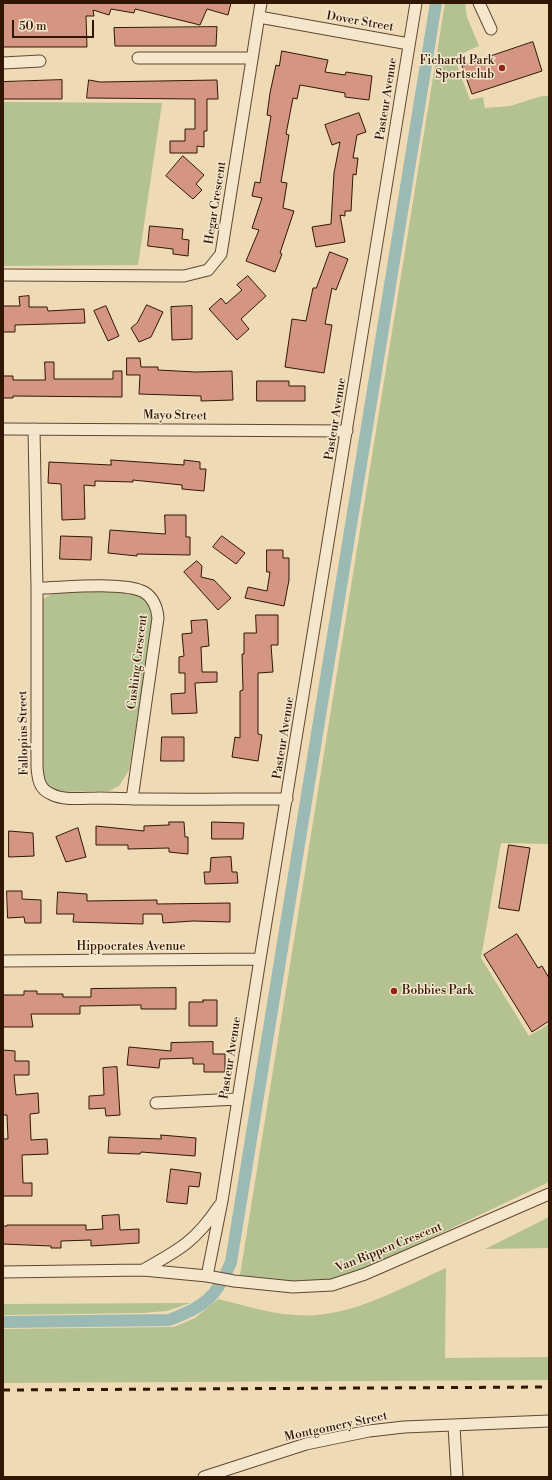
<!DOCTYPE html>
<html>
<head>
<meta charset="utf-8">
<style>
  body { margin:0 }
  #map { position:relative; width:552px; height:1480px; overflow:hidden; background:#eedab4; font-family:"Libre Bodoni",serif }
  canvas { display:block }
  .frame { position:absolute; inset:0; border:4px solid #321604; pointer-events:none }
  .scale { position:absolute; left:12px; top:20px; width:82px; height:18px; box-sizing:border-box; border:2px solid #321604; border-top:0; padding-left:5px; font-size:12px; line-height:14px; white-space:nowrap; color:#321604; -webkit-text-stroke:3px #f4e7ce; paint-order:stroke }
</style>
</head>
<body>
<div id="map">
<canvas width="552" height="1480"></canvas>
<div class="frame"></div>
<div class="scale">50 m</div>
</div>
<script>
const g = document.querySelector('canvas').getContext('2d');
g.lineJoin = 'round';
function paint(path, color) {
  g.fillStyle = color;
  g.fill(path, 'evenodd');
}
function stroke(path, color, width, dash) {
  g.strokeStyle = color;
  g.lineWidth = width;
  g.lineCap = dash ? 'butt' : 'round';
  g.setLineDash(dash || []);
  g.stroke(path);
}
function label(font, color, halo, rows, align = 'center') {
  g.font = font + ' "Libre Bodoni",serif';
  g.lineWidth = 3;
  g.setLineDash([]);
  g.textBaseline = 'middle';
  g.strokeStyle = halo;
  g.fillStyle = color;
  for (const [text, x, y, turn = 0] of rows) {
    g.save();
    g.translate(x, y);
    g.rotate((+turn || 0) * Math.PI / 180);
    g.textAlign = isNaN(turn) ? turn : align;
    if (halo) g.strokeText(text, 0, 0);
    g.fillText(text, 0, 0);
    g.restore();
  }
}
const green = new Path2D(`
  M 445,3 L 465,3 L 467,17 L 479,46 L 454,57 L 470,100 L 483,97 L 485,108 L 510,106 L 542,96 L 549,96 L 549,844 L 501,843 L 481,958 L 529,1036 L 549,1024 L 549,1182 L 355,1274 L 321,1283 L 281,1283 L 240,1275 Z
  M 3,102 L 162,103 L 138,265 L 3,266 Z
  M 121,591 C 142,593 152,599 153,621 L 129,770 L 119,786 L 109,791 L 56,792 L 47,786 L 42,779 L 39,607 L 43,599 L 54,593 Z
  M 549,1217 L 549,1248 L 485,1249 Z
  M 446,1268 L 445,1358 L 549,1357 L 549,1380 L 3,1383 L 3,1329 L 174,1327 L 195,1318 L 218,1299 C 250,1307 284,1318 317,1315 C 363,1311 405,1286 446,1268 Z
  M 190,1303 L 167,1311 L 141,1313 L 3,1315 L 3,1304 Z`);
const canal = new Path2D(`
  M 3,1322 L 169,1320 C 204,1307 217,1297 231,1262 L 436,3`);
const building = new Path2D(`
  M 3,3 L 231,3 L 228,15 L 207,9 L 200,25 L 135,9 L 134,13 L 111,9 L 109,15 L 93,10 L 94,16 L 86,16 L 87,47 L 3,47 Z
  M 217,27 L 216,46 L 115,46 L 114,28 Z
  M 533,42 L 542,71 L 472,94 L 462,66 Z
  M 282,51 L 328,60 L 325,72 L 345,75 L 346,72 L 372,76 L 369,100 L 345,97 L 345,93 L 300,85 L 297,99 L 293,98 L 286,134 L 289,135 L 281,182 L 287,183 L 283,208 L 294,211 L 280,253 L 282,254 L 275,272 L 246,261 L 259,230 L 252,228 L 262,198 L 252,196 L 255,182 L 260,183 L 271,116 L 267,115 L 270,93 L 276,65 L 279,66 Z
  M 62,80 L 62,99 L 3,99 L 3,82 Z
  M 89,80 L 100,82 L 217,80 L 218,99 L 207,99 L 207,131 L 204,131 L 204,147 L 197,146 L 197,153 L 170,153 L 170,141 L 185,141 L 185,129 L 195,129 L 195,99 L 87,98 Z
  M 359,113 L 366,132 L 357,135 L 353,158 L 358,158 L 356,175 L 353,174 L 351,211 L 345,211 L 345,216 L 340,215 L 345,242 L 316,247 L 312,227 L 331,224 L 334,173 L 340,142 L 332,145 L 325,125 Z
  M 183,156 L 204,175 L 196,184 L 202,190 L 193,199 L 166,176 Z
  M 150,226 L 183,229 L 182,239 L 189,240 L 188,256 L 173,254 L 173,249 L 148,246 Z
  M 330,252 L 348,259 L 336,290 L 332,288 L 325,324 L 332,325 L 324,373 L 285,367 L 292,319 L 306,321 L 313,288 L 316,288 Z
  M 248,276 L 266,296 L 241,319 L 249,329 L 237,340 L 209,309 L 221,298 L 226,304 L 242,290 L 237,285 Z
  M 29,296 L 29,307 L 47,307 L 48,311 L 84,309 L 85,323 L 15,325 L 15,332 L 3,332 L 3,306 L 20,306 L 19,297 Z
  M 147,305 L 163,312 L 151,337 L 139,342 L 131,328 L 137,323 Z
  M 106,306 L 119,336 L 108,341 L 94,311 Z
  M 192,306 L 192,339 L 172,340 L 171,307 Z
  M 127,358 L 140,358 L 141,367 L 158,367 L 158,370 L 196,372 L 232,371 L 233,400 L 201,401 L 201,396 L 139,394 L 140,375 L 127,375 Z
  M 45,362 L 54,362 L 54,379 L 113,379 L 113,371 L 122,371 L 122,397 L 13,396 L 13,398 L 3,398 L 3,376 L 13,376 L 13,380 L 45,380 Z
  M 257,381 L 289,381 L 289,386 L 305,386 L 305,401 L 257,401 Z
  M 111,460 L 184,465 L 184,460 L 200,462 L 200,469 L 206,469 L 204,491 L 182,489 L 182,485 L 133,480 L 133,482 L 95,481 L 95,486 L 84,485 L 85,519 L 62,520 L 61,484 L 48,483 L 49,462 L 111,465 Z
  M 165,515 L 186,515 L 186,537 L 190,537 L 190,555 L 137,554 L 137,556 L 108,553 L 110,530 L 165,534 Z
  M 61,536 L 92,537 L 91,560 L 60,559 Z
  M 222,536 L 245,553 L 236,564 L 213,547 Z
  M 267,550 L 283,550 L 283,558 L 289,558 L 289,580 L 284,606 L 245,598 L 248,587 L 267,591 L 270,572 L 267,572 Z
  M 197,561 L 202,566 L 201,577 L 214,580 L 231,598 L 218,610 L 184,572 Z
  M 256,615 L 278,615 L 278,645 L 271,645 L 273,672 L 258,673 L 258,734 L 262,735 L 258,761 L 232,757 L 235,737 L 240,738 L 240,691 L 243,690 L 242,654 L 244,654 L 244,633 L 256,633 Z
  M 207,620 L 209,646 L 201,647 L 202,672 L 217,672 L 217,682 L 195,683 L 197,713 L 172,714 L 171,694 L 185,693 L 185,673 L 179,673 L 179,657 L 184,656 L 182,634 L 192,633 L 191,621 Z
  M 162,737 L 184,737 L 184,761 L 161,761 Z
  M 169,822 L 184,822 L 185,837 L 188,837 L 188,854 L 169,852 L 169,848 L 128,849 L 128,845 L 96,845 L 96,826 L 144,831 L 144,826 L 169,825 Z
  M 212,822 L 244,823 L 243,839 L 212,839 Z
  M 78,828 L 86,857 L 66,862 L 56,837 Z
  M 9,831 L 33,833 L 34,856 L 9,857 Z
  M 509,845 L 530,848 L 519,911 L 499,908 Z
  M 231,857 L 232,872 L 237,872 L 238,883 L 205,884 L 204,872 L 210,872 L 211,858 Z
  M 7,891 L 22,891 L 22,899 L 41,900 L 41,923 L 25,923 L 24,917 L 8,918 Z
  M 58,892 L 87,894 L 87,901 L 157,900 L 157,904 L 230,903 L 230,922 L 193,921 L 163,923 L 162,914 L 143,914 L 143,924 L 73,922 L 74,914 L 57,914 Z
  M 517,934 L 538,968 L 542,966 L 549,978 L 549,1021 L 532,1032 L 484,955 Z
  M 176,988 L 176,1009 L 141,1009 L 141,1005 L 80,1006 L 80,1014 L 31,1014 L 33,1027 L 3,1027 L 3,995 L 24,995 L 24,991 L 37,991 L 37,994 L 63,994 L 63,997 L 91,997 L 91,989 Z
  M 203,1000 L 217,1000 L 217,1026 L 189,1026 L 189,1002 L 203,1002 Z
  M 213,1042 L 213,1054 L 225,1054 L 225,1072 L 204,1072 L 204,1064 L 193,1064 L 193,1058 L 160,1059 L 159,1068 L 127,1065 L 129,1047 L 171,1051 L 171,1043 Z
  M 3,1050 L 15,1051 L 15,1061 L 29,1061 L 29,1075 L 14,1075 L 16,1095 L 38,1093 L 39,1113 L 30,1114 L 31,1140 L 47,1139 L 48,1154 L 22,1155 L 23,1183 L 32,1183 L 32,1196 L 3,1196 L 3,1139 L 8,1139 L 7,1115 L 3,1115 Z
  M 117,1067 L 120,1115 L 106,1116 L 105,1108 L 89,1109 L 89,1096 L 104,1095 L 103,1068 Z
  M 161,1135 L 196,1138 L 195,1156 L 141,1152 L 140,1154 L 108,1153 L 109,1137 L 161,1139 Z
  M 171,1169 L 201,1173 L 199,1187 L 189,1186 L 187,1204 L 167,1202 Z
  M 119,1215 L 120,1230 L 139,1229 L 139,1243 L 91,1246 L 91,1240 L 61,1241 L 61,1248 L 51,1248 L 51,1246 L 3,1244 L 3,1226 L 7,1226 L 7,1225 L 86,1225 L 86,1230 L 103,1229 L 102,1216 Z`);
const minor = new Path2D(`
  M 479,3 L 491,29
  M 259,17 L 409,44
  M 138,58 L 252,58
  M 3,63 L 40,61
  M 3,275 L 184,276 L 208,270 L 221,254 L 261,3
  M 3,429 L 347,431
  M 34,429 L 37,588 L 37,767 C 38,779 39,789 51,794 C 64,801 85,798 100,798 C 162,800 225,799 287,799
  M 37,588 C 60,588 125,581 144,592 C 154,598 157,607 158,618 L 132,799
  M 3,961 L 260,959
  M 156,1103 L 238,1099
  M 143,1270 C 179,1250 196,1241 219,1206
  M 3,1272 L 143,1270 L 207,1276 L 234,1281 L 293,1287 L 332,1285 L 365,1274 L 549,1194
  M 207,1276 L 222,1201 L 260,959 L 416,3
  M 454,1426 L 457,1477
  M 204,1477 L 306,1444 L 369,1431 L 404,1427 L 549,1421`);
const rail = new Path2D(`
  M 3,1390 L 549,1387`);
const markers = [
  [502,68,4,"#8f2418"],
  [394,991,4,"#8f2418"]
];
const streetNames = [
  ["Dover Street",360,22,10],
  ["Pasteur Avenue",387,99,-81],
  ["Hegar Crescent",216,203,-81],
  ["Mayo Street",175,416,1],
  ["Pasteur Avenue",336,419,-81],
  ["Cushing Crescent",138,662,-83],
  ["Fallopius Street",24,733,-91],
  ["Pasteur Avenue",284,738,-81],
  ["Hippocrates Avenue",131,947],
  ["Pasteur Avenue",231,1058,-81],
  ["Van Rippen Crescent",389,1248,-22],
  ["Montgomery Street",336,1427,-12]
];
const poiNames = [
  ["Fichardt Park",494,61],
  ["Sportsclub",494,75],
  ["Bobbies Park",402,991,"left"]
];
paint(green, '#b4c190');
stroke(canal, '#9abab3', 12);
paint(building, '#d49682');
stroke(building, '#321604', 1);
stroke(minor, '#614730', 13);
stroke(minor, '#f4e7ce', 11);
stroke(rail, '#321604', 3, [7, 7]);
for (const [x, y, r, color] of markers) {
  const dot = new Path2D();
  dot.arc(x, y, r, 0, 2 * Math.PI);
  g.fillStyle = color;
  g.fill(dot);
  stroke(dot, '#f4e7ce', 1.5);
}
label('12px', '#321604', '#f4e7ce', streetNames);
label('12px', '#321604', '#f4e7ce', poiNames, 'right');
</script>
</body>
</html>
